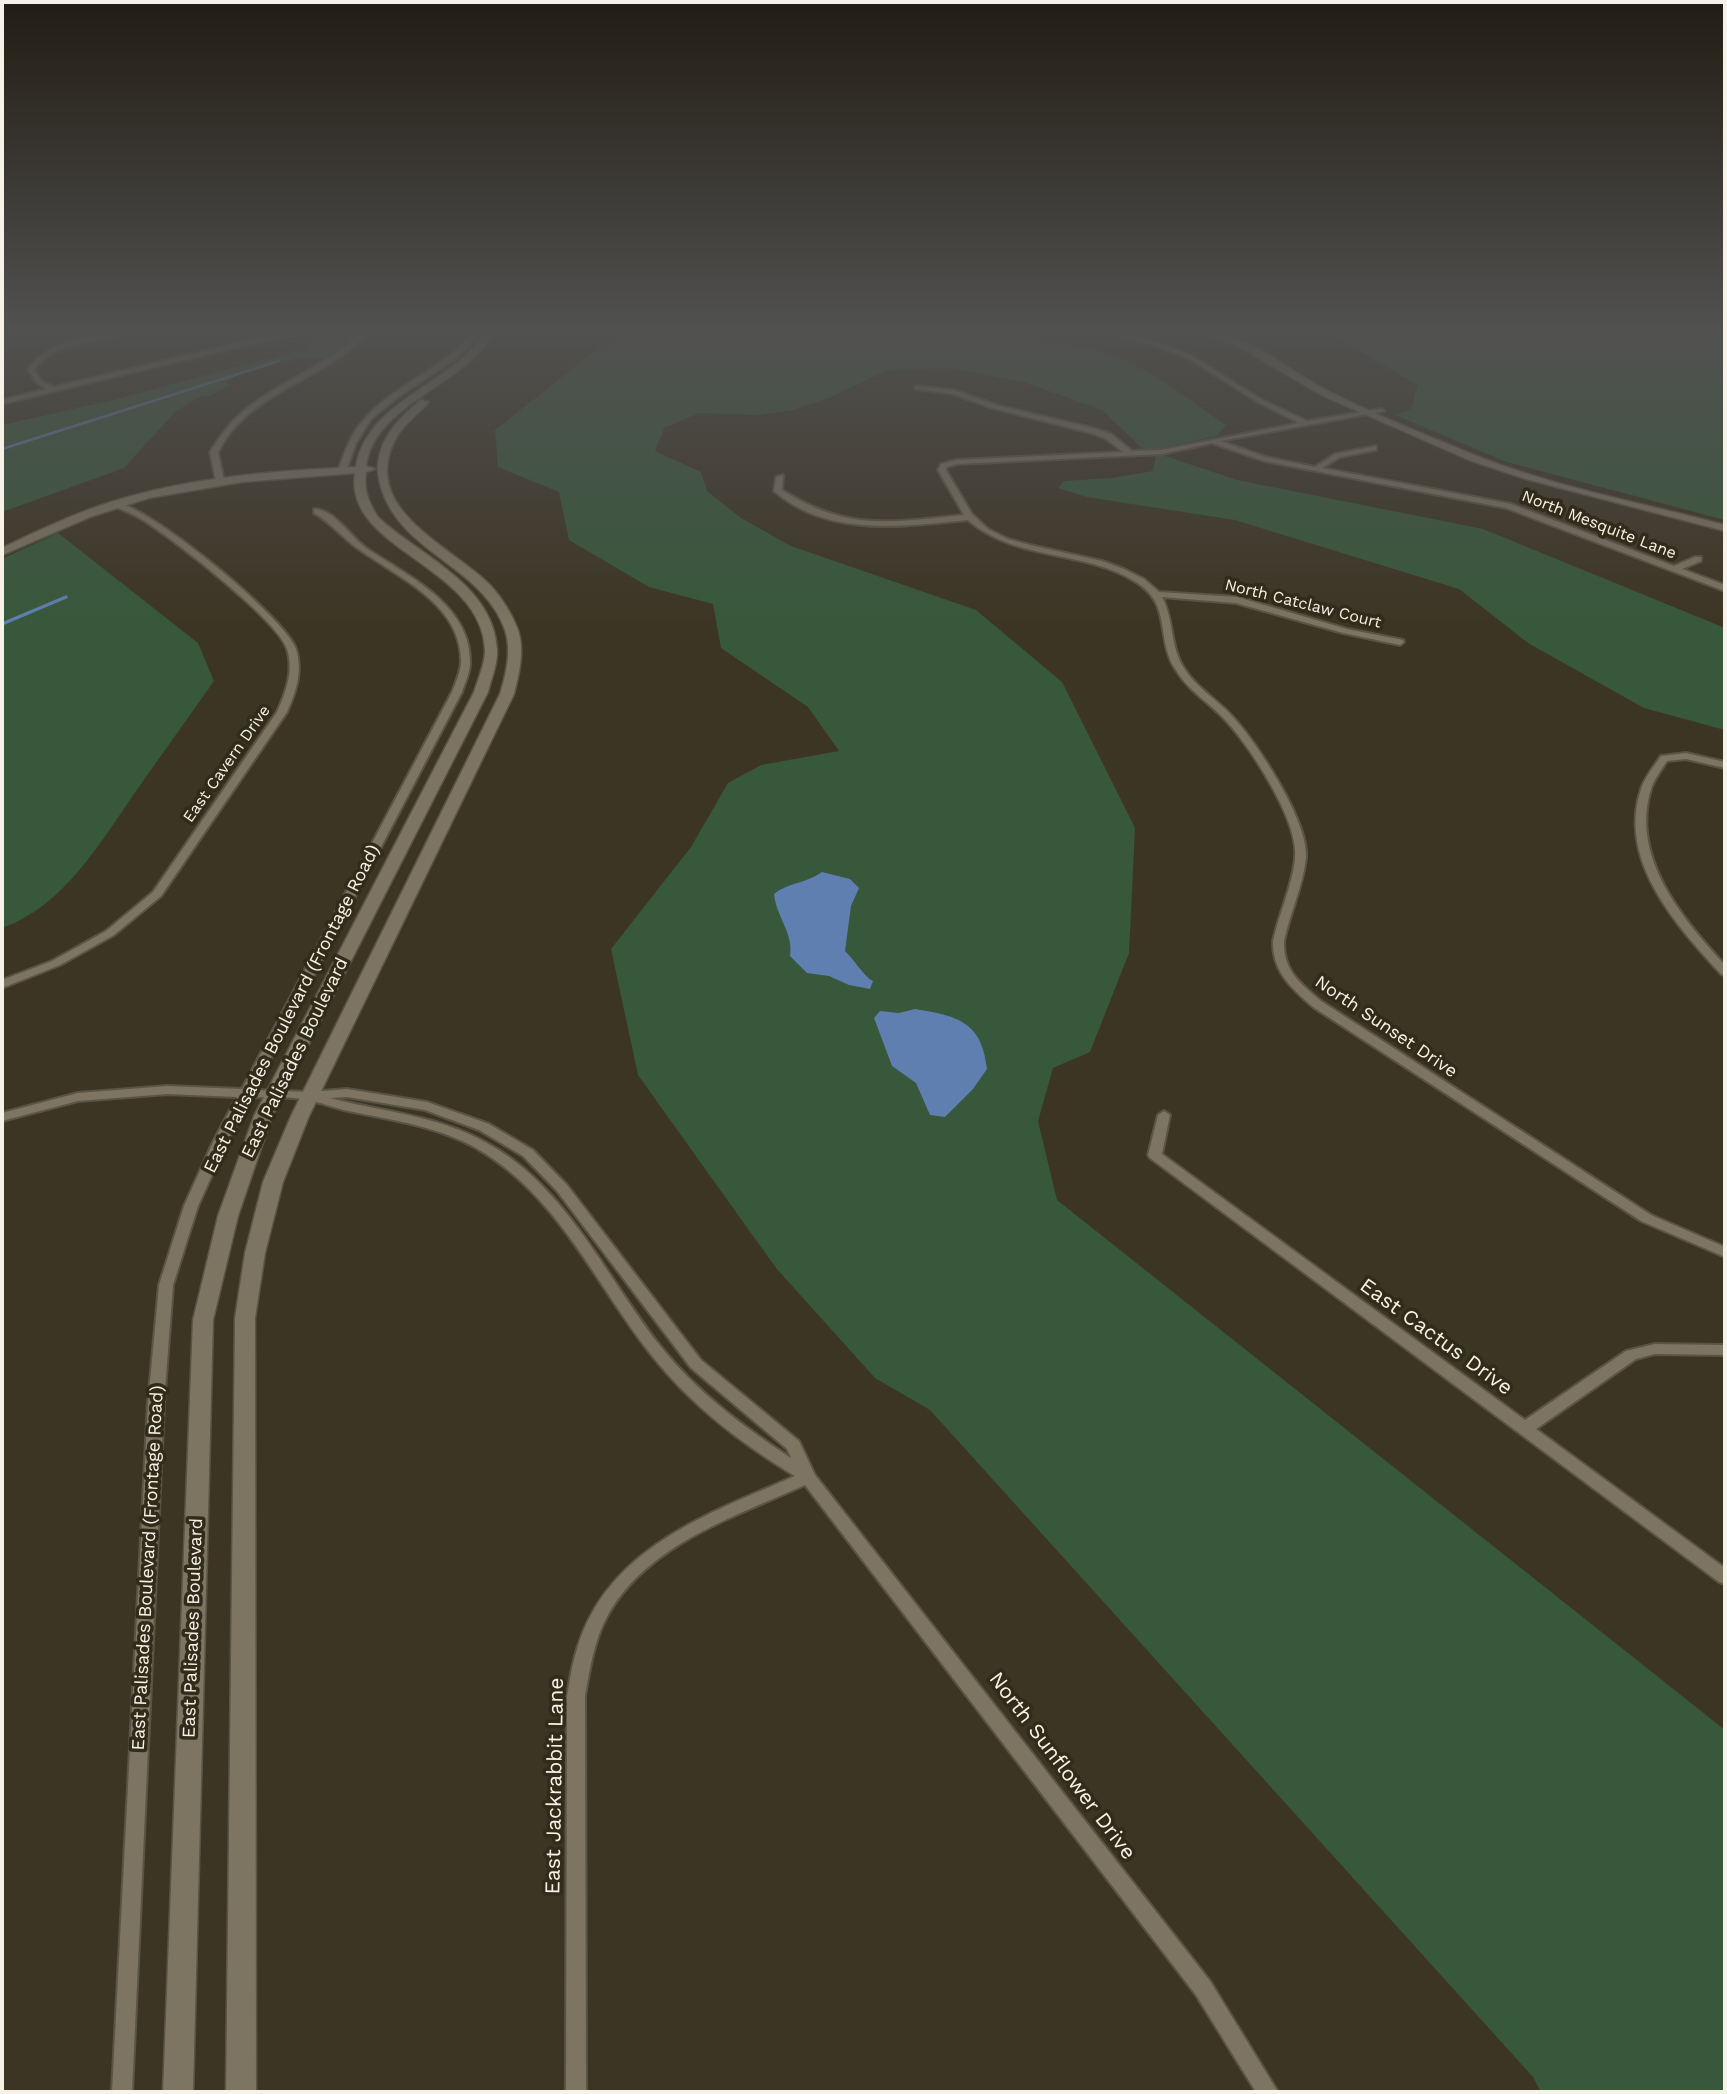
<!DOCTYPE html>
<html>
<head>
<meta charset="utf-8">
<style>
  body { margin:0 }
  #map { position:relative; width:1727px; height:2094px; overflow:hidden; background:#3d3524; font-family:"Work Sans",sans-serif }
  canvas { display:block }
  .frame { position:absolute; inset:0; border:4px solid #f7f2e7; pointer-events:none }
</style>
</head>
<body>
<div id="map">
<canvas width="1727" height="2094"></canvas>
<div class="frame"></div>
</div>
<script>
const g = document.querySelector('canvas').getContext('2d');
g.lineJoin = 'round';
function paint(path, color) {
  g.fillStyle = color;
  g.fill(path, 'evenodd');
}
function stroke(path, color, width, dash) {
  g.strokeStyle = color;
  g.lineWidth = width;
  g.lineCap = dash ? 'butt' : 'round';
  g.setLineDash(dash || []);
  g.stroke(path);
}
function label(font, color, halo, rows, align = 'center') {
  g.font = font + ' "Work Sans",sans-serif';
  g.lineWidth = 7;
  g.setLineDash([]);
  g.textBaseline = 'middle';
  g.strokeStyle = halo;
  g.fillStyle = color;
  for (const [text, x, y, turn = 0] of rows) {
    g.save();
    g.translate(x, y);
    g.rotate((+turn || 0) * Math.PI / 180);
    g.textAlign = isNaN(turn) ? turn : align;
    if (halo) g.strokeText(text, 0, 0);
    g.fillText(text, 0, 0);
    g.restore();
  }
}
const green = new Path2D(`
  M 620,331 L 1018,331 L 1115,356 L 1157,377 L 1226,425 L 1217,436 L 1152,450 L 1162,455 L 1237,480 L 1483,529 L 1725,628 L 1725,730 L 1644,708 L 1528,643 L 1459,589 L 1235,520 L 1087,497 L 1058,488 L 1064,481 L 1112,478 L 1153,471 L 1156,456 L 1145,451 L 1102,410 L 1024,382 L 948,368 L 887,370 L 831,397 L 793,410 L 758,415 L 699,413 L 664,428 L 655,451 L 701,472 L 707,491 L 741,518 L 791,546 L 976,610 L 1062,682 L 1135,828 L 1129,953 L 1090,1052 L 1053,1068 L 1038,1121 L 1057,1200 L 1725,1730 L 1725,2092 L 1541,2092 L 1533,2077 L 930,1410 L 875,1378 L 776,1268 L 638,1075 L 611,949 L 691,847 L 728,783 L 761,765 L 839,751 L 808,707 L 721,648 L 713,604 L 649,587 L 569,540 L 559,492 L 498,467 L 495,430 Z
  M 1725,331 L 1725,520 L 1507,462 L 1395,415 L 1411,409 L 1418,385 L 1341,340 L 1310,332 Z
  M 346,332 L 358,335 L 329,358 C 304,355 245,366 226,383 L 231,384 L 210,396 L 201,396 L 175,412 L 124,468 L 2,512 L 2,425 L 109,401 L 308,348 L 307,333 Z
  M 58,533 L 198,643 L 214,681 C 188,718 162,754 136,791 C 100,843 64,906 2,928 L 2,559 Z`);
const water = new Path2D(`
  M 822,872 L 850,879 L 859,888 L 851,906 L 845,951 C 854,959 864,977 873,981 L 870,989 L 849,985 L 829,976 L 807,973 L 790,956 C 794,934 776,916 774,894 C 787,883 807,883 822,872 Z
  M 915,1009 C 957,1016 982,1021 987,1069 L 973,1089 L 945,1117 L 930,1115 L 916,1083 L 892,1066 L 874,1018 L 880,1011 L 899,1013 Z`);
const streamFar1 = new Path2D(`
  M 2,449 L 279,361`);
const stream = new Path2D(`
  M 2,624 L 66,597`);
const street = new Path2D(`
  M 117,331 L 129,331 C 99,345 56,338 34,370 L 41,381 L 54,387 L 284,332 L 507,332 L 504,334 L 479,334 L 456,358 L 398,397 L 371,419 L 356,443 L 346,471 L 342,473 L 338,471 C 344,454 350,436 362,422 C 392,385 442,371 472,334 L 368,333 C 356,345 344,355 329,364 C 296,385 255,401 230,433 C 225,439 222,446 218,452 L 224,481 L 220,483 L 216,481 L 210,452 C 219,438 228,425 240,414 C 277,382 325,367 361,333 L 318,333 L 284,336 L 2,404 L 2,400 L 47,389 L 37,383 L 28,370 C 47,341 85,337 117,331 Z
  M 1101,331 L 1111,331 L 1158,343 L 1192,356 L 1262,400 L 1307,421 L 1381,409 L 1384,411 L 1220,441 L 1266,457 L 1315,467 L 1335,454 L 1376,446 L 1376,450 L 1340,457 L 1322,468 L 1511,504 L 1674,566 L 1695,557 L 1701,557 L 1701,561 L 1682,569 L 1725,585 L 1725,590 L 1722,590 L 1506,508 L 1264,461 L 1212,443 L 1162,454 L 957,464 L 947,467 L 946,470 L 972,514 L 988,529 L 1008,539 L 1030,545 L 1102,561 L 1124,569 L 1144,579 L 1159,592 L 1237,597 L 1347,629 L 1403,640 L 1404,642 L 1400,645 L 1343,633 L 1236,603 L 1162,597 C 1174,619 1170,647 1184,668 C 1196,688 1218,700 1233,717 C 1258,744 1309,822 1306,858 C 1303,886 1290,913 1284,941 C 1283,971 1300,983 1321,1001 L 1651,1215 L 1725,1247 L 1725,1257 L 1641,1221 L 1313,1007 C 1291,988 1272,971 1273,941 C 1279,913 1292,887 1295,859 C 1300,823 1252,750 1228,723 C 1212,704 1189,692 1176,670 C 1155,639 1173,605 1136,582 C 1083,549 1017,562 968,520 C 903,526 829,538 774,491 L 776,477 L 783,475 L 782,490 C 848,532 891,522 964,515 L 938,470 L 941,464 L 956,460 L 1123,452 L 1105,438 L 1091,433 L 992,408 L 953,394 L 915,389 L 915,387 L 917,386 L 954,390 L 996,405 L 1096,429 L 1111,434 L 1132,451 L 1162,450 L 1299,423 L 1258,402 L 1188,358 L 1154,345 Z
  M 113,502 C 145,502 286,618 296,649 C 303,671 296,692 287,712 L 161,896 L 114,935 L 60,965 L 2,988 L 2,980 L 52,961 L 106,931 L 153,892 L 277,712 C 286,692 294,671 287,649 C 278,620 172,538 143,520 C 133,514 123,510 113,506 Z
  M 314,509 C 334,509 350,536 365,547 C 405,575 470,603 470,661 C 471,671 465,682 462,692 L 254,1090 L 310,1092 L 347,1089 L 427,1102 L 489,1124 L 533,1150 L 567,1185 L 701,1360 L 799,1441 L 815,1475 L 1210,1981 L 1278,2092 L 1256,2092 L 1196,1995 L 805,1485 C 736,1516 649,1544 609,1613 C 594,1639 590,1668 585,1696 L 586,2092 L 566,2092 L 567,1696 C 570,1680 572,1664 577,1649 C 607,1548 708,1514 795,1476 C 742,1444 692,1406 653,1357 C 599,1290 563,1205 489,1156 C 445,1126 394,1121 344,1110 C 332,1107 319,1102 308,1100 C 290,1096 268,1098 250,1097 L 227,1142 L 198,1206 L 173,1285 L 164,1403 L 132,2092 L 112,2092 L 148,1403 L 159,1285 L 184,1206 L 213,1142 L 237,1097 L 167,1094 L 78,1101 L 2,1121 L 2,1113 L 78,1093 L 167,1086 L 242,1089 L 452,692 C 456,682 461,671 461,661 C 461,604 399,578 360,550 C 343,539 332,523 314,513 ZM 347,1097 L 425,1110 L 479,1130 L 523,1156 L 557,1191 L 691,1368 L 787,1449 L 791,1458 C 744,1427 698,1393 662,1348 C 609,1282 571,1195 497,1149 C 446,1116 387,1113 330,1098 Z
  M 1686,753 L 1725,762 L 1725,768 L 1686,759 L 1667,761 C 1662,769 1654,779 1651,789 C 1630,857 1682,918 1725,965 L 1725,975 L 1721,974 C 1676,925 1617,860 1641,789 C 1645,777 1654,766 1661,756 Z
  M 1164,1111 L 1170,1115 L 1162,1154 L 1525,1420 L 1626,1351 L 1655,1344 L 1725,1345 L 1725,1355 L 1655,1354 L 1636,1359 L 1536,1429 L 1725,1568 L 1725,1584 L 1719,1582 L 1150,1158 L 1148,1155 L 1158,1115 Z`);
const secondary = new Path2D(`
  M 486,331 L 495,331 C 486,344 476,357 463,367 C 429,395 373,417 366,466 L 375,469 L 366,472 C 363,490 369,503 378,517 C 419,556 494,584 497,650 C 498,664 491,679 488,692 L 272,1116 L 238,1216 L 213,1320 L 193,2092 L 163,2092 L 193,1320 L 218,1216 L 254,1116 L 474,692 C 478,679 485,664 485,650 C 482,565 343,550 355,473 L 242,482 L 149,498 L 90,517 L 2,555 L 2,548 C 37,531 73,514 111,502 C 190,477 273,471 356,467 C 364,415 421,392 457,363 C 468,354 477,343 486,331 Z
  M 1200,331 C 1247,331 1288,371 1328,391 C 1375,415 1426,435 1474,455 C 1554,487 1642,503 1725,525 L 1725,531 L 1526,479 L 1469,460 L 1321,395 L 1238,346 Z
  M 421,400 L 429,402 C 417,415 402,425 394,442 C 361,511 453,547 490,585 C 502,598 512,614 518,630 C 525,651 519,674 514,694 L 309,1116 L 283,1182 L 265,1253 L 255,1318 L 256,2092 L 226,2092 L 235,1318 L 245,1253 L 263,1182 L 291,1116 L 500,694 C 506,674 512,651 505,630 C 483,566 400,553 381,487 C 369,450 394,422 421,400 Z`);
const farStreetnames = [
  ["North Mesquite Lane",1599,525,21],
  ["North Catclaw Court",1303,604,14],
  ["East Cavern Drive",227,764,-55]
];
const streetNames = [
  ["East Palisades Boulevard (Frontage Road)",292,1009,-63],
  ["North Sunset Drive",1386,1027,34],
  ["East Palisades Boulevard",295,1058,-64],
  ["East Palisades Boulevard (Frontage Road)",148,1568,-87],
  ["East Palisades Boulevard",193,1628,-88]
];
const nearStreetnames = [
  ["East Cactus Drive",1436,1337,36],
  ["North Sunflower Drive",1062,1766,53],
  ["East Jackrabbit Lane",555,1786,-89]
];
paint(green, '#37583b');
paint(water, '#5e7faf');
stroke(streamFar1, '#5e7faf', 2.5);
stroke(stream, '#5e7faf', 3.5);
stroke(street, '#5a5445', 4);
stroke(secondary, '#5a5445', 3);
paint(street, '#7d7461');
paint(secondary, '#7d7461');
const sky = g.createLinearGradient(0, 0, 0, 624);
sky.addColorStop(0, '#221d14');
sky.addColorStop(0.53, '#515150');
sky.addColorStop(1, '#51515000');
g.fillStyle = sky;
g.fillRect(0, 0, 1727, 624);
label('16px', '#f7f2e7', '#322b1a', farStreetnames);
label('18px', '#f7f2e7', '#322b1a', streetNames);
label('21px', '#f7f2e7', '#322b1a', nearStreetnames);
</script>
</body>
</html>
